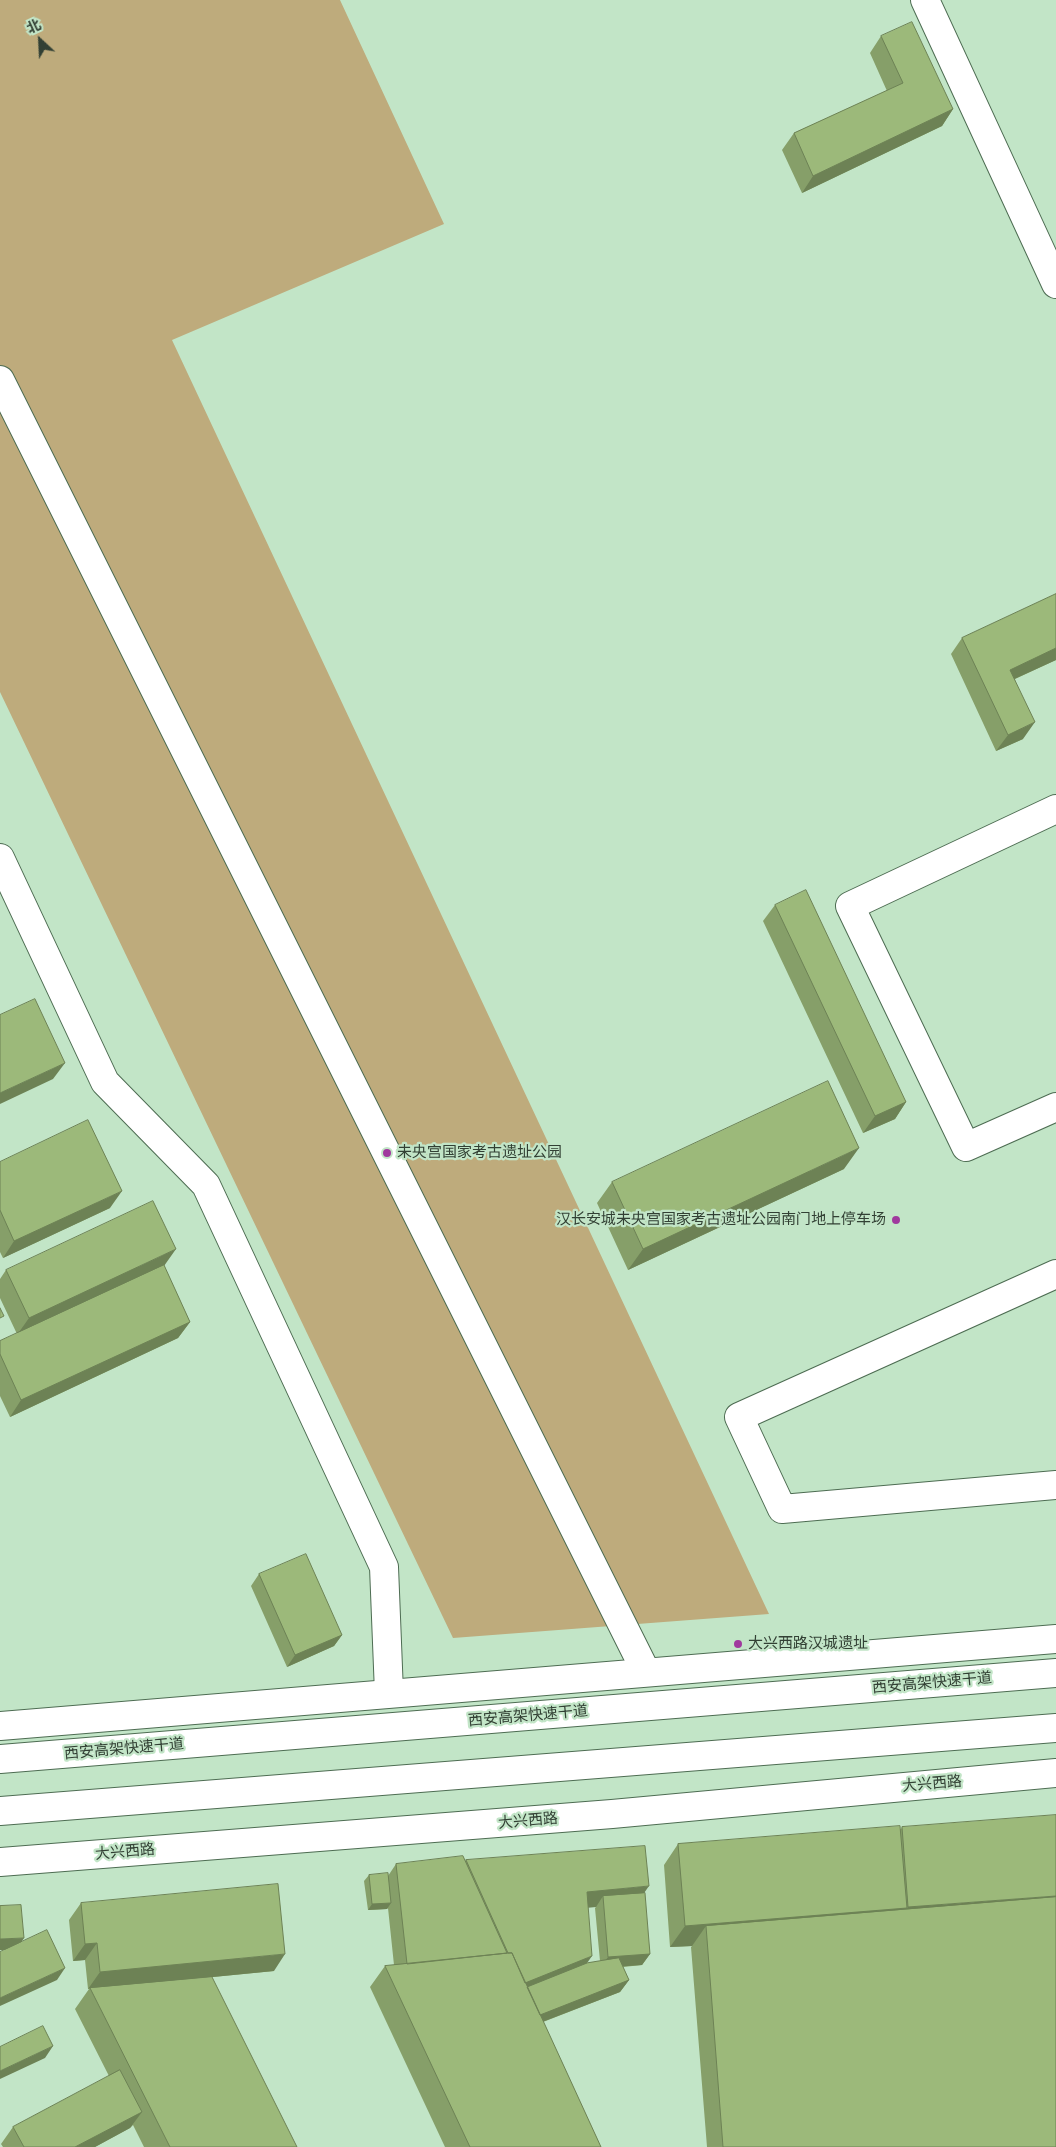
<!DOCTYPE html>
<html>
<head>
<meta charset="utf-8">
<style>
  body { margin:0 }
  #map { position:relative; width:1056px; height:2147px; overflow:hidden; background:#c2e5c7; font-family:"IBM Plex Serif","Noto Sans SC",serif }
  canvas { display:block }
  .north { position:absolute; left:15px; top:15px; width:50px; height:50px; -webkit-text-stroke:4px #c2e5c7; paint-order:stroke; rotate:335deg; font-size:14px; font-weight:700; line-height:20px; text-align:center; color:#324034 }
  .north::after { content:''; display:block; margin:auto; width:18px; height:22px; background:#324034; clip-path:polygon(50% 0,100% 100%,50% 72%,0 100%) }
</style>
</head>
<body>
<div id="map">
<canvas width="1056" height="2147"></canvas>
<div class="north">北</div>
</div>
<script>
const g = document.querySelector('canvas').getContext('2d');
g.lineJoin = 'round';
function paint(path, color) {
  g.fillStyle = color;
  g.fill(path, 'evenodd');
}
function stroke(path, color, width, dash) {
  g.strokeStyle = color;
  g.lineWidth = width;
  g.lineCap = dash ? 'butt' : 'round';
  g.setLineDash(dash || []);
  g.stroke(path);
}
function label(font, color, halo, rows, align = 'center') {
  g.font = font + ' "IBM Plex Serif","Noto Sans SC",serif';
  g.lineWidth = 4.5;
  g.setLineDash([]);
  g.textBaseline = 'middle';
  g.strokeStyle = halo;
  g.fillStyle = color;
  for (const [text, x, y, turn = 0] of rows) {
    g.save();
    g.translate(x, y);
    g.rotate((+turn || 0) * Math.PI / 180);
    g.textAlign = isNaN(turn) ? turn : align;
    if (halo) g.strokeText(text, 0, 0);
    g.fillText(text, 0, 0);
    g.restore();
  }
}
const green = new Path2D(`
  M 0,0 L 340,0 L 444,224 L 172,340 L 769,1614 L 453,1638 L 0,692 Z`);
const minor = new Path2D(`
  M 925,0 L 1056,284
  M 0,380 L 646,1672
  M 1056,809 L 850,906 L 966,1147 L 1056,1107
  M 0,858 L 105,1082 L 206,1185 L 384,1567 L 389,1693
  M 1056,1274 L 739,1417 L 782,1509 L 1056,1485`);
const major = new Path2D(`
  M 0,1726 L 1056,1639
  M 0,1862 L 612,1814 L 1056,1773`);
const highway = new Path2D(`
  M 0,1759 L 1056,1673
  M 0,1811 L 1056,1728`);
const wall = new Path2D(`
  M 881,36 L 953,109 L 942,126 L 802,193 L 782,150 L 794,133 L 887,91 L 870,53 Z
  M 1056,594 L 1056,660 L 1015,679 L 1023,739 L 996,751 L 951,654 L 962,638 Z
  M 775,905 L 906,1102 L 895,1119 L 863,1133 L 763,921 Z
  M 0,1162 L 110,1208 L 3,1258 L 0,1252 Z
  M 844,1169 L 628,1270 L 597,1203 L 612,1182 Z
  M 164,1266 L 190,1322 L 178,1338 L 10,1417 L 0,1396 L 0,1341 L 17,1334 L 0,1298 L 0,1279 L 6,1270 Z
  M 259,1574 L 342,1635 L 334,1646 L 287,1667 L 251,1586 Z
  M 902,1827 L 1056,2147 L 707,2147 L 691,1947 L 692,1946 L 670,1947 L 664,1865 L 678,1844 L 901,1829 Z
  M 466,1860 L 644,1893 L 650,1954 L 642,1965 L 623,1967 L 629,1980 L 620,1992 L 543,2022 L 601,2147 L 445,2147 L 370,1987 L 385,1966 L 394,1965 L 388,1908 L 387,1909 L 368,1910 L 364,1881 L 369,1875 L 388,1876 L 396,1864 L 465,1861 ZM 588,1907 L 596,1907 L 595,1908 L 600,1961 L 587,1963 Z
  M 81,1903 L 274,1971 L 162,1982 L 297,2147 L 144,2147 L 133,2125 L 130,2128 L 95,2147 L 3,2147 L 1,2144 L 13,2127 L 109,2076 L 75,2009 L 89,1989 L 88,1989 L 85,1960 L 73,1961 L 69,1920 Z`);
const shadedWall = new Path2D(`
  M 953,109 L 942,126 L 802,193 L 813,176 Z
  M 1056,648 L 1056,660 L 999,686 L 1010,670 Z
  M 1035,722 L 1023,739 L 996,751 L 1008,735 Z
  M 65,1063 L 53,1079 L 0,1104 L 0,1093 Z
  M 906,1102 L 895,1119 L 863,1133 L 875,1116 Z
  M 859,1148 L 844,1169 L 628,1270 L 643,1249 Z
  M 122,1191 L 110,1208 L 3,1258 L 14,1241 Z
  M 176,1249 L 164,1266 L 17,1335 L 29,1318 Z
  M 190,1322 L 178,1338 L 10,1417 L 21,1400 Z
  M 342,1635 L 334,1646 L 287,1667 L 295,1655 Z
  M 649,1886 L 637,1903 L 603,1896 L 596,1907 L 575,1909 L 587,1892 Z
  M 1056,1896 L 1056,1916 L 894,1928 L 908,1907 Z
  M 391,1903 L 387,1909 L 368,1910 L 372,1904 Z
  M 907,1908 L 892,1929 L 706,1926 L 692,1946 L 670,1947 L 685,1926 Z
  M 24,1938 L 16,1950 L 0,1950 L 0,1939 Z
  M 97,1943 L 85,1960 L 73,1961 L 85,1944 Z
  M 285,1954 L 274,1971 L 90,1989 L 90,1988 L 88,1989 L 100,1972 Z
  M 650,1954 L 642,1965 L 600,1968 L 608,1957 Z
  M 592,1956 L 580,1973 L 522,1996 L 522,1984 Z
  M 65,1968 L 57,1980 L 0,2006 L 0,1998 Z
  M 629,1980 L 620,1992 L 524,2029 L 532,2018 Z
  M 53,2046 L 45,2058 L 0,2079 L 0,2071 Z
  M 142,2112 L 130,2128 L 95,2147 L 75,2147 Z`);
const building = new Path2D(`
  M 912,22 L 953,109 L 813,176 L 794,133 L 903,83 L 881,36 Z
  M 1056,594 L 1056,648 L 1010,670 L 1035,722 L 1008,735 L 962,638 Z
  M 806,890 L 906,1102 L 875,1116 L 775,905 Z
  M 35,999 L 65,1063 L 0,1093 L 0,1015 Z
  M 828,1081 L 859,1148 L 643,1249 L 612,1182 Z
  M 88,1120 L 122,1191 L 14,1241 L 0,1210 L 0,1162 Z
  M 153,1201 L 176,1249 L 29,1318 L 6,1270 Z
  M 164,1265 L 190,1322 L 21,1400 L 0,1354 L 0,1341 Z
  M 0,1308 L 4,1316 L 0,1318 Z
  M 306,1554 L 342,1635 L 295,1655 L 259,1574 Z
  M 1056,1815 L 1056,1896 L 908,1907 L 902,1827 Z
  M 900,1826 L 907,1908 L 685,1926 L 678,1844 Z
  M 645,1846 L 649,1886 L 587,1892 L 592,1956 L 525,1983 L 512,1953 L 508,1953 L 466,1860 Z
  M 463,1856 L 507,1953 L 407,1964 L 396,1864 Z
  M 388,1873 L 391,1903 L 372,1904 L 369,1875 Z
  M 278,1884 L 285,1954 L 100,1972 L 97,1943 L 85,1944 L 81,1903 Z
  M 645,1893 L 650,1954 L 608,1957 L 603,1896 Z
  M 1056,1897 L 1056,2147 L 723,2147 L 706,1926 Z
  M 21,1905 L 24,1938 L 0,1939 L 0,1906 Z
  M 47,1930 L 65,1968 L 0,1998 L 0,1952 Z
  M 512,1953 L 601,2147 L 470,2147 L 385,1966 Z
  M 619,1958 L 629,1980 L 540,2015 L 527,1987 L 587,1963 Z
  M 212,1977 L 297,2147 L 170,2147 L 90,1988 Z
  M 43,2026 L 53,2046 L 0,2071 L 0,2047 Z
  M 120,2070 L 142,2112 L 75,2147 L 24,2147 L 13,2127 Z`);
const markers = [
  [387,1153,5,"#a0399e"],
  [896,1220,5,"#a0399e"],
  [738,1644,5,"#a0399e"]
];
const poiNames = [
  ["未央宫国家考古遗址公园",397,1153],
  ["汉长安城未央宫国家考古遗址公园南门地上停车场",886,1220,"right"],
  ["大兴西路汉城遗址",748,1644]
];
const streetNames = [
  ["西安高架快速干道",932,1683,-5],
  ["西安高架快速干道",528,1716,-5],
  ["西安高架快速干道",124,1749,-5],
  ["大兴西路",932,1784,-5],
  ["大兴西路",528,1821,-5],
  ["大兴西路",125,1852,-5]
];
paint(green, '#beab7c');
stroke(minor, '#4d6c52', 30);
stroke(major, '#4d6c52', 30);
stroke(highway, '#4d6c52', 30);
stroke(minor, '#fff', 28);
stroke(major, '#fff', 28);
stroke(highway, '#fff', 28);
paint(wall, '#869f69');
paint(shadedWall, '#6d8255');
paint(building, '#9cb97a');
stroke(building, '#6d8255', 1);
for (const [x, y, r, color] of markers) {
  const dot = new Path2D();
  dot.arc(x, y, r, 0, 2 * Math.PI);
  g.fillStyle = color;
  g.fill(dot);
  stroke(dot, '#c2e5c7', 2);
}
label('15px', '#324034', '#c2e5c7', poiNames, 'left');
label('15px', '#324034', '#c2e5c7', streetNames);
</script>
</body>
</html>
